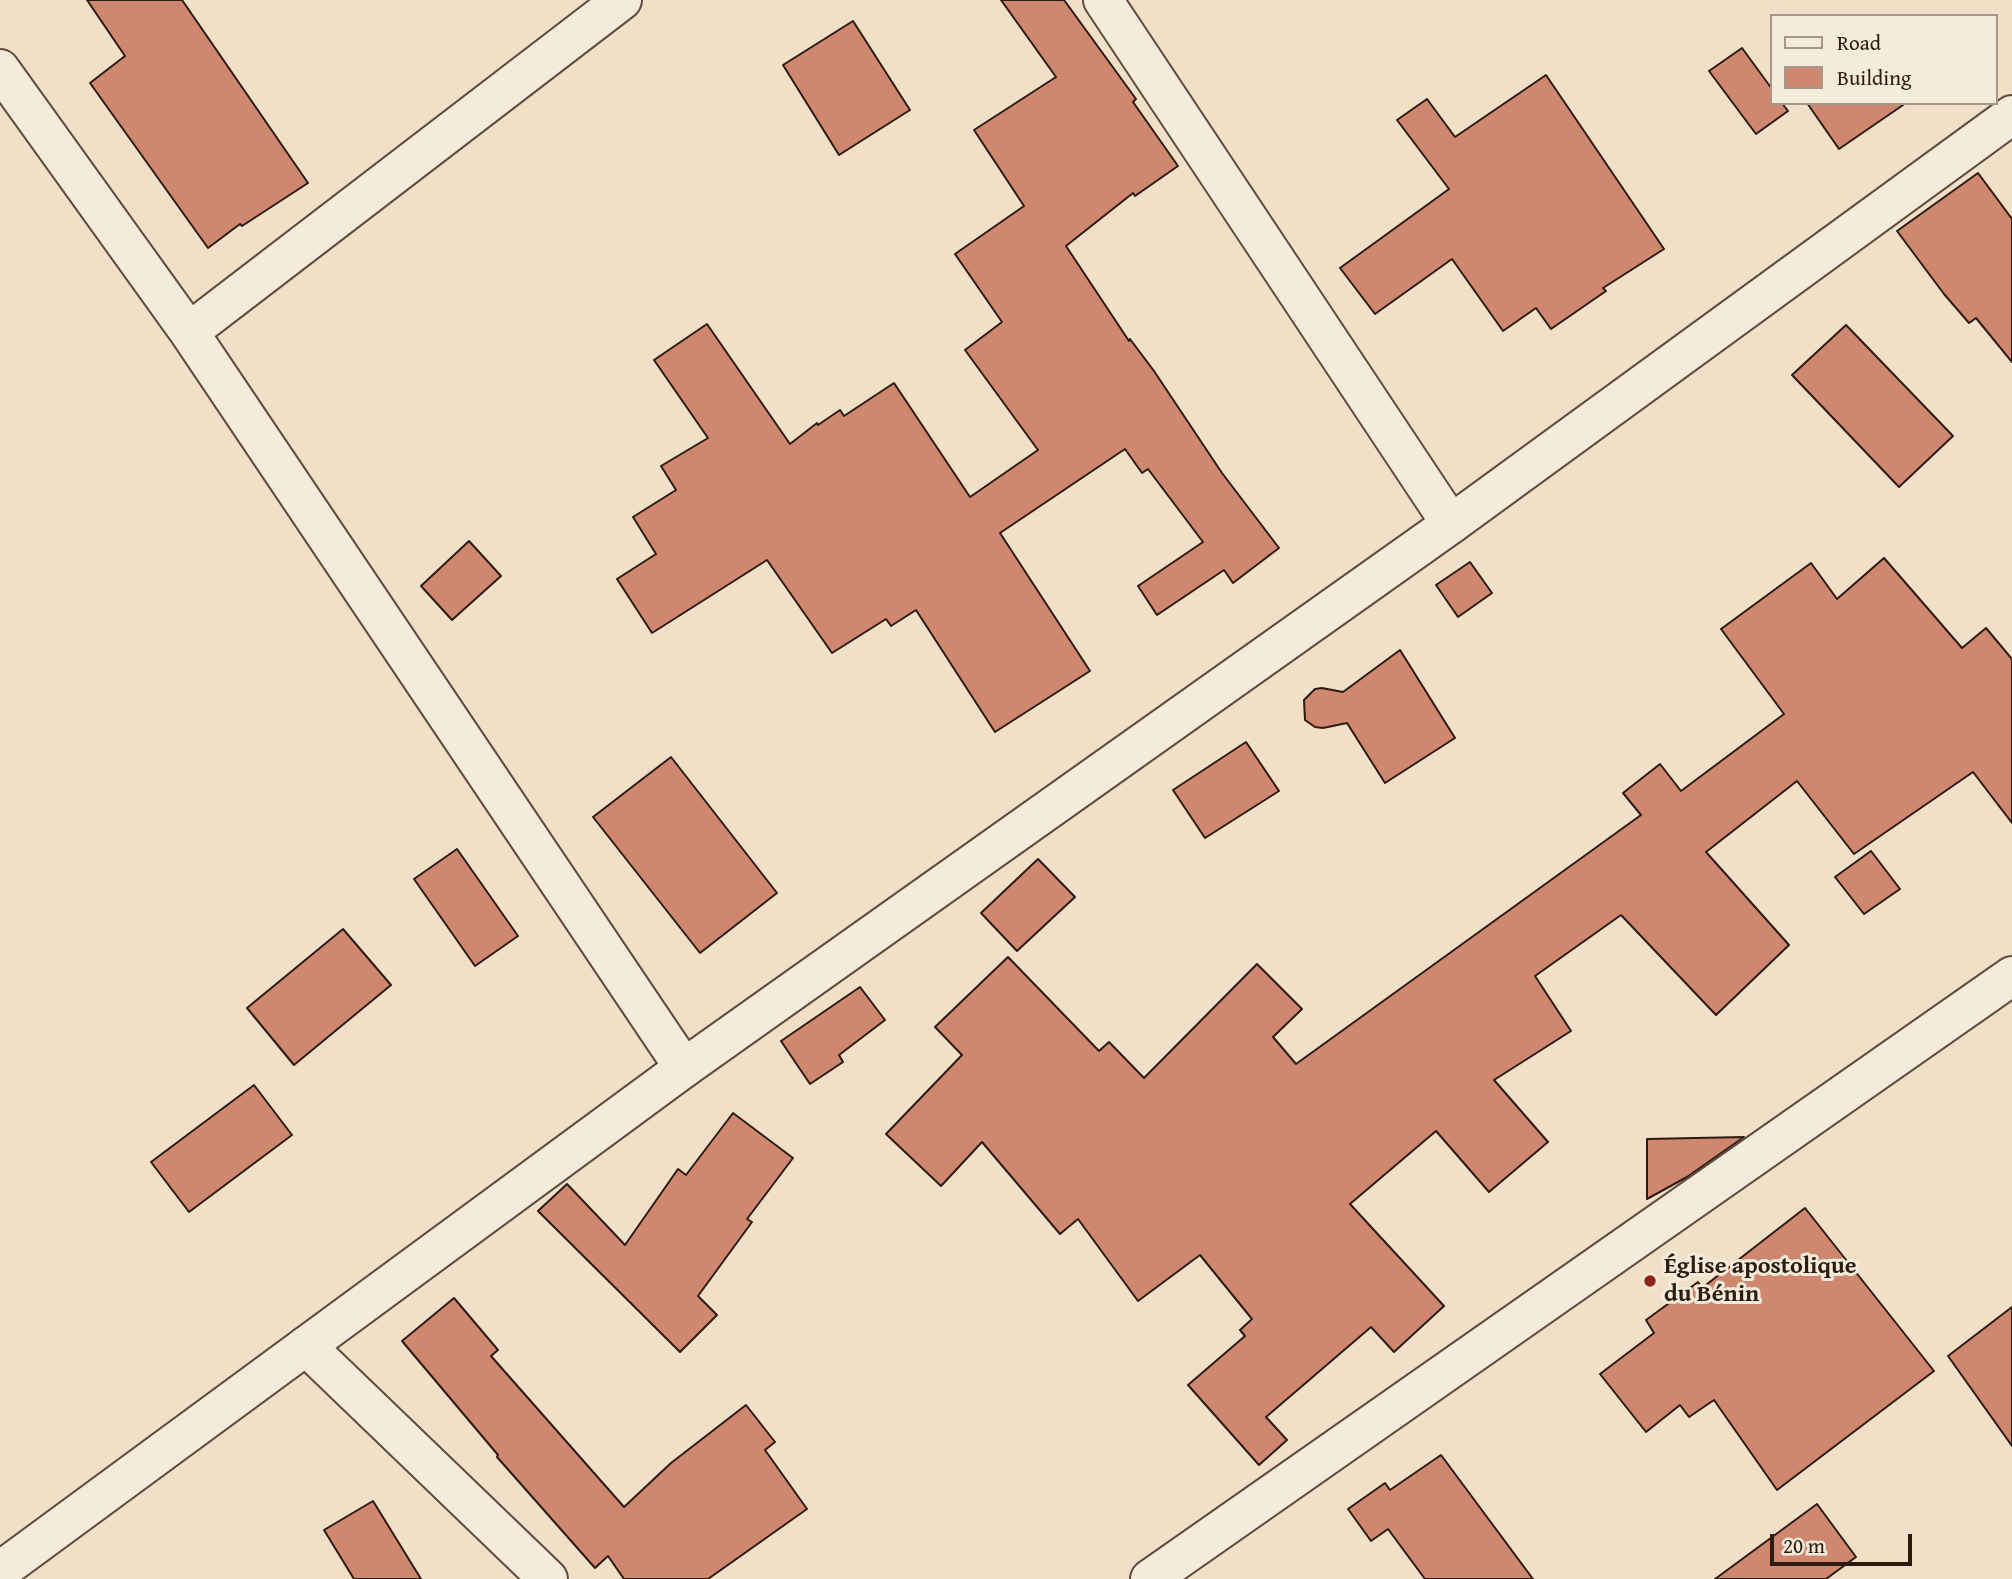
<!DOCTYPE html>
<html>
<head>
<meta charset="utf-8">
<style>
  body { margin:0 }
  #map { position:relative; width:2012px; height:1579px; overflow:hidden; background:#f0e0c8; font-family:"Gentium Book Plus",serif }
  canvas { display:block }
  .legend { position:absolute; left:1770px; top:14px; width:228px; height:91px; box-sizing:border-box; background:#f5ebdb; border:2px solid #a5988a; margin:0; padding:9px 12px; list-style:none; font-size:21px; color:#2e1b10 }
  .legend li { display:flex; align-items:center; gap:14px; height:35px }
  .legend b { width:35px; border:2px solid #a5988a }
  .scale { position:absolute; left:1770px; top:1534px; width:142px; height:32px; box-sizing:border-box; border:4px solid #2e1b10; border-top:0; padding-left:9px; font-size:21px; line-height:24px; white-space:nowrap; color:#2e1b10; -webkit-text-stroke:5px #f5ebdb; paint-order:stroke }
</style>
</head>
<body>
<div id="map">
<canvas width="2012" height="1579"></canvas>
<ul class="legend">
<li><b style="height:9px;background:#f5ebdb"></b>Road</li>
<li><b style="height:19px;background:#d08770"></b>Building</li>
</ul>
<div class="scale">20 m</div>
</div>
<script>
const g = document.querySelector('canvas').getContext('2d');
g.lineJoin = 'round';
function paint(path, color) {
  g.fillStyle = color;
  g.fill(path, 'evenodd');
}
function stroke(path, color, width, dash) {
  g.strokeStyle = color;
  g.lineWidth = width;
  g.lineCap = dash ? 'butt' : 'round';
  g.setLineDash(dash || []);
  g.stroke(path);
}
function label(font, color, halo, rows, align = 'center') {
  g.font = font + ' "Gentium Book Plus",serif';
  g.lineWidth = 6;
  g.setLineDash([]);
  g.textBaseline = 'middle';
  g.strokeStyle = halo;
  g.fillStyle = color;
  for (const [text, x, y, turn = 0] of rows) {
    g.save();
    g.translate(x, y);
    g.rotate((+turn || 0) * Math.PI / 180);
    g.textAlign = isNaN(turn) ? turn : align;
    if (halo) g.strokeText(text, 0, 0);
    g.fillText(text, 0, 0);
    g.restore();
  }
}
const building = new Path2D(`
  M 87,0 L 182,0 L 308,183 L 242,226 L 240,224 L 208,248 L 90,83 L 125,56 Z
  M 1001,0 L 1064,0 L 1136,99 L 1133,102 L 1178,166 L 1135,196 L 1133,193 L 1066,246 L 1129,341 L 1130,339 L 1154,371 L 1222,473 L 1279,548 L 1233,583 L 1224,570 L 1157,615 L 1138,586 L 1203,542 L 1148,469 L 1142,473 L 1125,449 L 1000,533 L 1090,671 L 995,732 L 916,610 L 891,626 L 886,619 L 832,653 L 767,560 L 652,633 L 617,579 L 656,554 L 633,517 L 676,490 L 661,466 L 708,438 L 654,360 L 707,324 L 790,444 L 817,423 L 818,425 L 840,410 L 844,416 L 894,383 L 970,497 L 1038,450 L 965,350 L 1002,322 L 955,254 L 1024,206 L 974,130 L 1056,77 Z
  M 853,21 L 910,110 L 839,155 L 783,65 Z
  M 1742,48 L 1772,89 L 1772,103 L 1782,103 L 1788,111 L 1756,134 L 1709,71 Z
  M 1546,75 L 1664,249 L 1603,288 L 1606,291 L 1551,329 L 1536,308 L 1503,331 L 1452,259 L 1375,314 L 1340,268 L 1449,189 L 1397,120 L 1427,99 L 1455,137 Z
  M 1807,103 L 1906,103 L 1839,149 Z
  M 1978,173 L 2012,219 L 2012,362 L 1976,318 L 1969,323 L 1944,294 L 1897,231 Z
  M 1846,325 L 1953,436 L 1899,487 L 1792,375 Z
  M 469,541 L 501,576 L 452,620 L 421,586 Z
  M 1884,558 L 1962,648 L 1986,628 L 2012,659 L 2012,823 L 1973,772 L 1854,854 L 1797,781 L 1706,852 L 1789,945 L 1716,1015 L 1621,915 L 1535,976 L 1571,1031 L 1494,1080 L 1548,1142 L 1489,1192 L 1436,1131 L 1350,1204 L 1444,1306 L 1394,1352 L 1371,1327 L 1266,1417 L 1287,1440 L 1259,1465 L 1188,1385 L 1245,1336 L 1240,1330 L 1252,1319 L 1200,1255 L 1138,1301 L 1078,1219 L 1060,1234 L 982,1142 L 941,1186 L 886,1134 L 962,1055 L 935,1027 L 1008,957 L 1099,1051 L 1109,1042 L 1144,1078 L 1257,964 L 1302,1009 L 1273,1037 L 1296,1064 L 1641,815 L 1623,793 L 1660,764 L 1681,791 L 1784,714 L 1721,629 L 1811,563 L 1837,599 Z
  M 1470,562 L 1492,593 L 1458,617 L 1436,585 Z
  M 1400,650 L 1455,738 L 1385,783 L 1347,723 L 1323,728 L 1315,727 L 1305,720 L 1304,700 L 1315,689 L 1322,688 L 1343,692 Z
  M 1246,742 L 1279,791 L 1205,838 L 1173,790 Z
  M 671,757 L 777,893 L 700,953 L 593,817 Z
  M 457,849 L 518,936 L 475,966 L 414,879 Z
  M 1871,851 L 1900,889 L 1864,914 L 1835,877 Z
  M 1038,859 L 1075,897 L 1017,951 L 981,913 Z
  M 343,929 L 391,985 L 294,1065 L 247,1008 Z
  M 860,987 L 885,1020 L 839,1055 L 843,1062 L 810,1084 L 781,1041 Z
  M 254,1085 L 292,1135 L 189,1212 L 151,1162 Z
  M 733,1113 L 793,1158 L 747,1219 L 752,1222 L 698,1296 L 717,1315 L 680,1352 L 538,1211 L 567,1184 L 625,1245 L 678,1169 L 686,1175 Z
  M 1744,1137 L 1687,1177 L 1647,1199 L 1647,1139 Z
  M 1805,1208 L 1934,1371 L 1777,1490 L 1714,1400 L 1689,1417 L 1680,1405 L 1646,1432 L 1600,1374 L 1654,1333 L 1646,1320 L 1698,1282 L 1702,1288 Z
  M 454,1298 L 498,1350 L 491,1356 L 624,1507 L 671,1463 L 746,1405 L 775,1442 L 765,1450 L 807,1509 L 708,1579 L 624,1579 L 608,1556 L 595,1568 L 497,1457 L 498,1455 L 402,1341 Z
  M 2012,1307 L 2012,1446 L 1948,1356 Z
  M 1441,1455 L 1533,1579 L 1425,1579 L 1388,1529 L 1371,1541 L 1348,1509 L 1385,1483 L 1390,1490 Z
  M 373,1501 L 421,1579 L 354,1579 L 324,1530 Z
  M 1817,1504 L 1856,1557 L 1826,1579 L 1715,1579 Z`);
const minor = new Path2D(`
  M 1103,0 L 1451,524
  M 0,69 L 189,332 L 684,1068
  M 189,332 L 622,0
  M 306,1346 L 548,1579
  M 1150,1579 L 2012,976`);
const tertiary = new Path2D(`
  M 0,1571 L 684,1068 L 1451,524 L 2012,115`);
const markers = [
  [1650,1281,7,"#8f2418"]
];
const poiNames = [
  ["Église apostolique",1664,1267],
  ["du Bénin",1664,1295]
];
paint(building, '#d08770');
stroke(building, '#2e1b10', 2);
stroke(minor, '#5e4c3e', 42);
stroke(tertiary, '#5e4c3e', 42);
stroke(minor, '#f5ebdb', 38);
stroke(tertiary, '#f5ebdb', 38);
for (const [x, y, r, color] of markers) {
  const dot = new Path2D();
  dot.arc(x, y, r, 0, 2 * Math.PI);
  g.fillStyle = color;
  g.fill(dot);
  stroke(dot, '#f5ebdb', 2.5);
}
label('bold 24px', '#2e1b10', '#f5ebdb', poiNames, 'left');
</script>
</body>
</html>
